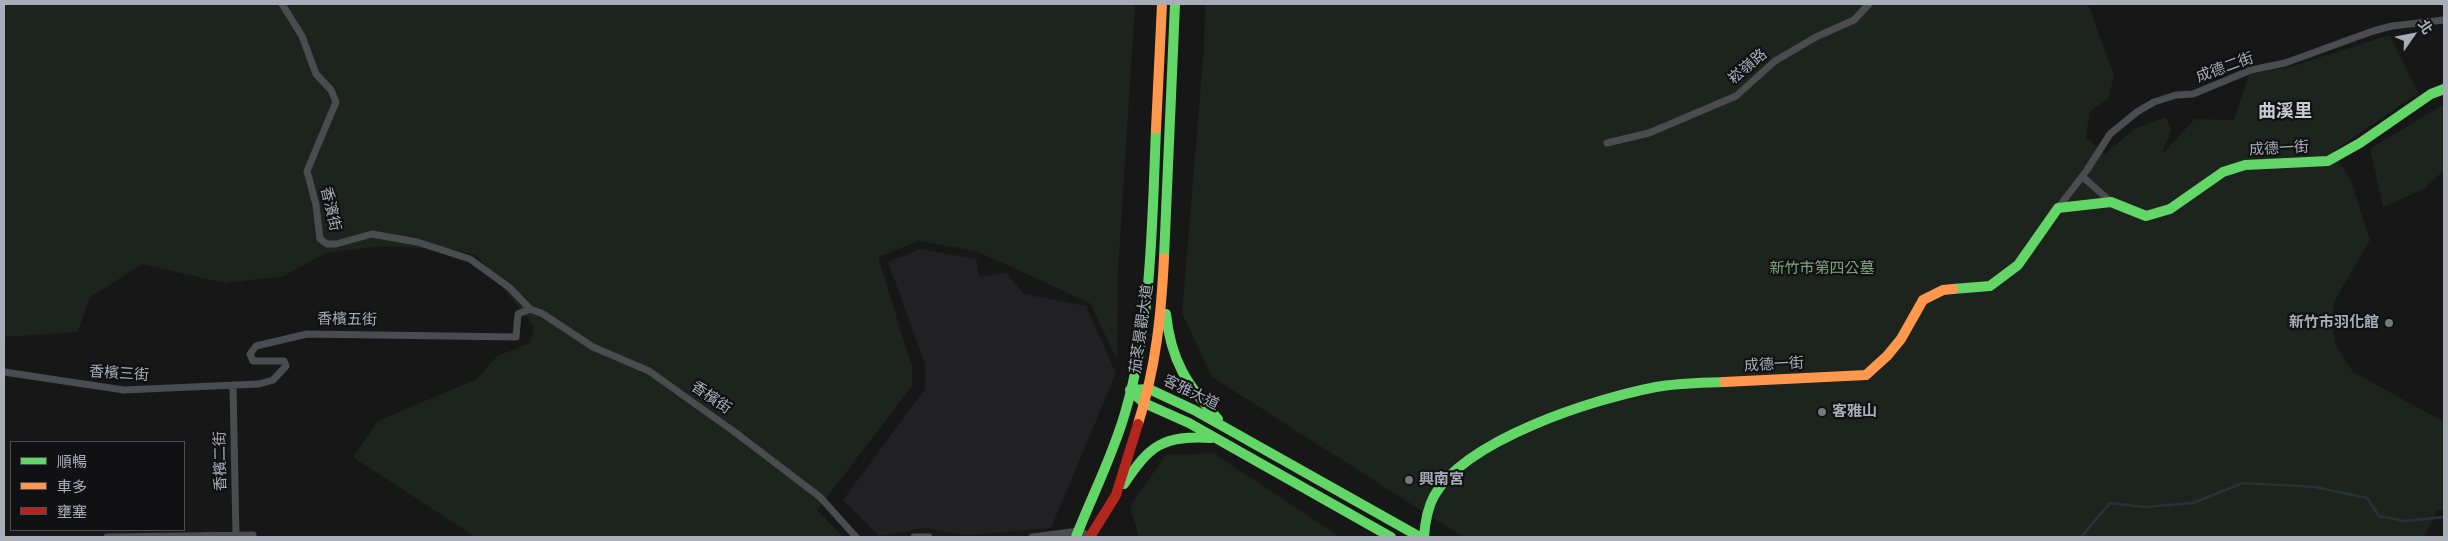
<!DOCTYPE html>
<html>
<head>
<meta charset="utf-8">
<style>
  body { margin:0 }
  #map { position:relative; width:2448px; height:541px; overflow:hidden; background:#171717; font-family:"Archivo Narrow","Noto Sans TC",sans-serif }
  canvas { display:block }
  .frame { position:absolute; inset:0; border:5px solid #a8adb8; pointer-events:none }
  .legend { position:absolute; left:10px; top:441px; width:175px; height:90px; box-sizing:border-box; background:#111113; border:1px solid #4d4f55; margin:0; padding:6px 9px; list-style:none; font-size:15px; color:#a8adb8 }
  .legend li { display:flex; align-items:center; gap:10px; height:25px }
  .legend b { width:25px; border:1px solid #4d4f55 }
  .north { position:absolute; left:2388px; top:10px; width:50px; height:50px; -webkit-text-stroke:4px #111113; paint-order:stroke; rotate:57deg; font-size:14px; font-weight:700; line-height:20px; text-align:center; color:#a8adb8 }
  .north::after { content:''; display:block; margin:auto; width:18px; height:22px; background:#a8adb8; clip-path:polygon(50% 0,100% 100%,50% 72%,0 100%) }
</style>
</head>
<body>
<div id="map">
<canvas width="2448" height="541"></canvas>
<div class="frame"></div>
<ul class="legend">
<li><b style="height:6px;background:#63d668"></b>順暢</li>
<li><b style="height:6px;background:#ff974d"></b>車多</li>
<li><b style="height:6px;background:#b3261e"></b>壅塞</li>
</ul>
<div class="north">北</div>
</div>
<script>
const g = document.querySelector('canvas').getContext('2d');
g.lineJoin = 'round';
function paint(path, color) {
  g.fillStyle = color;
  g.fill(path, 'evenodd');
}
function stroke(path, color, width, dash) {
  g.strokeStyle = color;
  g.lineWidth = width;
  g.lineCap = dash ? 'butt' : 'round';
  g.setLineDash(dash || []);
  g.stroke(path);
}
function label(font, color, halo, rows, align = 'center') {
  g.font = font + ' "Archivo Narrow","Noto Sans TC",sans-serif';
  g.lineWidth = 4.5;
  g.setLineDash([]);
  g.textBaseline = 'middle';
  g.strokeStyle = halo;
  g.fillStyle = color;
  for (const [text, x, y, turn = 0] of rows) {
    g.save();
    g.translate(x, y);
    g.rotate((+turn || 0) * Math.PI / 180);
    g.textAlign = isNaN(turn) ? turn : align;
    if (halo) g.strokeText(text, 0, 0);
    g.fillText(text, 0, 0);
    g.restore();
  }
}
const built = new Path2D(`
  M 920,249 L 976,259 L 979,277 L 1006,273 L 1024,294 L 1086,306 L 1116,373 L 1051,528 L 967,535 L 923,528 L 879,536 L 843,500 L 925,389 L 925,364 L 888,262 Z`);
const green = new Path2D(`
  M 4,4 L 1135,4 L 1118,272 L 1117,360 L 1090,303 L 976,251 L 919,241 L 878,257 L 912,367 L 912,386 L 817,510 L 843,537 L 475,537 L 353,457 L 378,421 L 477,379 L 497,356 L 530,343 L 534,326 L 477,256 L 458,250 L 381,246 L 326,253 L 284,276 L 225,283 L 142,264 L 89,298 L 78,332 L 4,337 Z
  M 1205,4 L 2088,4 L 2114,76 L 2108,99 L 2090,111 L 2086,137 L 2105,154 L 2134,129 L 2166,117 L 2171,130 L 2162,154 L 2195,119 L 2234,120 L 2249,74 L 2290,67 L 2390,35 L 2418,93 L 2334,151 L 2351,181 L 2370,240 L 2335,300 L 2331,320 L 2336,346 L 2353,372 L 2444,422 L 2444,511 L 2438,509 L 2424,537 L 1463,537 L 1212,377 L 1182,313 L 1204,47 Z
  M 2444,104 L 2444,170 L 2424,189 L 2383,207 L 2370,149 Z
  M 1213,453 L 1340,537 L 1139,537 L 1130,506 L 1166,455 Z`);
const stream = new Path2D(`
  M 2081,537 L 2110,503 L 2145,507 L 2193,503 L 2243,483 L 2315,487 L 2367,498 L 2379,516 L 2405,521 L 2444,517`);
const street = new Path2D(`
  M 282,4 L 302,36 L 316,74 L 331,90 L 336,102 L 307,171 L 316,205 L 320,239 L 327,244 L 336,244 L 372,234 L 417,242 L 470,259 L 510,288 L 530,309 L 543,314 L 593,347 L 649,371 L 736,433 L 820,497 L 856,537
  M 1607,143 L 1649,133 L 1736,96 L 1775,61 L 1816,37 L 1854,20 L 1869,4
  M 2083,177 L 2111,202
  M 2058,208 L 2087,170 L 2110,134 L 2137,112 L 2154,102 L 2176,95 L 2193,94 L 2251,70 L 2285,63 L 2373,31 L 2392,26 L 2444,20
  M 4,372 L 124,390 L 259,384 L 273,380 L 286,366 L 284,361 L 253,361 L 250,354 L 256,346 L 307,334 L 516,337 L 518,314 L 530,309
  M 233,385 L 236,536
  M 107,537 L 253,535
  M 914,537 L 929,537
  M 1032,537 L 1079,531 L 1092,537`);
const fast = new Path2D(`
  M 1164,258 L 1175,4
  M 1953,289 L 1990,286 L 2018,265 L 2058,208 L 2111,202 L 2146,216 L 2170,209 L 2223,172 L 2245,165 L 2328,161 L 2360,143 L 2431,94 L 2444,89
  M 1166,314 C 1171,361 1187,385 1218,419
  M 1130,390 L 1149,389 L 1194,410 L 1420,537
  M 1130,390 L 1144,403 L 1189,423 L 1391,537
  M 1124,484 C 1150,445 1163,435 1211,438
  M 1076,537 C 1092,496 1113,455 1125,413 C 1152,322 1152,223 1156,129
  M 1424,537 C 1425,523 1427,509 1434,496 C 1466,439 1594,399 1656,387 C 1678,383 1701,383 1724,382`);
const slow = new Path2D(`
  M 1156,129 L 1162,4
  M 1724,382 L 1866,375 L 1887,356 L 1901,339 L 1923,300 L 1943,290 L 1953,289
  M 1138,424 C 1156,367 1161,317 1164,258`);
const jam = new Path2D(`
  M 1090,537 L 1116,495 L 1138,424`);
const markers = [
  [2389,323,5,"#757880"],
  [1822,412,5,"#757880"],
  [1409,480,5,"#757880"]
];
const streetNames = [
  ["崧嶺路",1748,67,-40],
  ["成德二街",2225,68,-20],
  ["成德一街",2279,149,-3],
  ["香濱街",330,209,77],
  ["香檳五街",347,320,1],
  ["茄苳景觀大道",1142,329,-82],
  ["成德一街",1774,365,-3],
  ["香檳三街",119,374,4],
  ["客雅大道",1191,393,26],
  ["香檳街",711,398,35],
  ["香檳二街",221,461,-91]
];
const parkNames = [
  ["新竹市第四公墓",1822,269]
];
const poiNames = [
  ["新竹市羽化館",2379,323,"right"],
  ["客雅山",1832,412],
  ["興南宮",1419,480]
];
const quarterNames = [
  ["曲溪里",2285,112]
];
paint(built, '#212123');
paint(green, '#1d241e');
stroke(stream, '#2a3239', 2.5);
stroke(street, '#4b4c50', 7);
stroke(fast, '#63d668', 10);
stroke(slow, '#ff974d', 10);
stroke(jam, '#b3261e', 10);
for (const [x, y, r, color] of markers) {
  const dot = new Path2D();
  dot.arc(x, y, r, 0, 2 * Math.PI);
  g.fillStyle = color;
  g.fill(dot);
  stroke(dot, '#111113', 2);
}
label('15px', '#a8adb8', '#111113', streetNames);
label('15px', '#7fa381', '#111113', parkNames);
label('bold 15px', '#a8adb8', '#111113', poiNames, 'left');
label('bold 18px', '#c9ccd4', '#111113', quarterNames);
</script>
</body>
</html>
